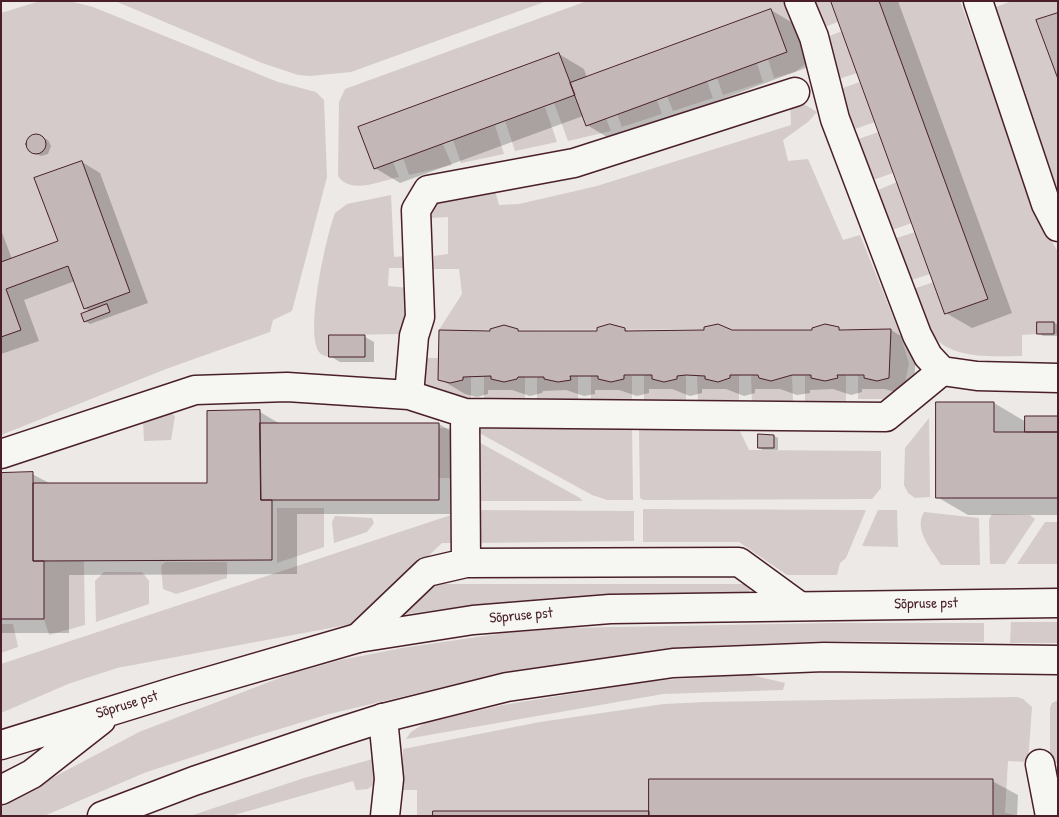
<!DOCTYPE html>
<html>
<head>
<meta charset="utf-8">
<style>
  body { margin:0 }
  #map { position:relative; width:1059px; height:817px; overflow:hidden; background:#ece9e6; font-family:"Patrick Hand",sans-serif }
  canvas { display:block }
  .frame { position:absolute; inset:0; border:2px solid #4a1f2b; pointer-events:none }
</style>
</head>
<body>
<div id="map">
<canvas width="1059" height="817"></canvas>
<div class="frame"></div>
</div>
<script>
const g = document.querySelector('canvas').getContext('2d');
g.lineJoin = 'round';
function paint(path, color) {
  g.fillStyle = color;
  g.fill(path, 'evenodd');
}
function stroke(path, color, width, dash) {
  g.strokeStyle = color;
  g.lineWidth = width;
  g.lineCap = dash ? 'butt' : 'round';
  g.setLineDash(dash || []);
  g.stroke(path);
}
function label(font, color, halo, rows, align = 'center') {
  g.font = font + ' "Patrick Hand",sans-serif';
  g.lineWidth = 4.5;
  g.setLineDash([]);
  g.textBaseline = 'middle';
  g.strokeStyle = halo;
  g.fillStyle = color;
  for (const [text, x, y, turn = 0] of rows) {
    g.save();
    g.translate(x, y);
    g.rotate((+turn || 0) * Math.PI / 180);
    g.textAlign = isNaN(turn) ? turn : align;
    if (halo) g.strokeText(text, 0, 0);
    g.fillText(text, 0, 0);
    g.restore();
  }
}
const green = new Path2D(`
  M 69,1 L 93,7 L 278,82 L 316,92 L 324,100 L 327,177 L 292,311 L 273,320 L 270,332 L 166,369 L 1,435 L 1,13 L 37,2 Z
  M 115,1 L 547,1 L 351,72 L 310,76 L 298,75 L 262,63 Z
  M 587,1 L 791,1 L 809,61 L 795,72 L 774,78 L 768,59 L 787,52 L 771,9 L 570,83 L 559,53 L 359,127 L 374,169 L 393,162 L 399,177 C 381,181 350,195 338,176 L 339,102 L 345,89 Z
  M 807,1 L 831,1 L 838,22 L 819,29 Z
  M 879,1 L 960,1 L 1040,221 L 1058,252 L 1058,334 L 1054,334 L 1054,322 L 1037,322 L 1037,334 L 1022,335 L 1022,356 C 991,356 947,361 928,329 C 921,317 918,302 913,289 L 934,282 L 946,314 L 987,299 Z
  M 1012,1 L 1058,1 L 1058,13 L 1037,21 L 1058,79 L 1058,191 L 993,8 Z
  M 842,31 L 857,73 L 836,80 L 822,39 Z
  M 757,63 L 763,82 L 723,95 L 717,78 Z
  M 707,81 L 713,98 L 673,111 L 667,96 Z
  M 860,82 L 875,122 L 855,129 L 840,89 Z
  M 575,95 L 586,126 L 606,118 L 611,131 L 568,141 L 554,103 Z
  M 657,100 L 662,114 L 622,127 L 617,114 Z
  M 790,101 L 804,104 L 817,112 L 808,122 L 783,140 L 788,161 L 808,159 L 843,240 L 860,235 L 900,334 L 909,363 L 905,384 L 887,399 L 858,399 L 858,375 L 877,381 L 889,378 L 891,329 L 439,330 L 462,294 L 459,269 L 434,269 L 434,256 L 448,254 L 448,217 L 430,218 L 438,200 L 493,183 L 499,205 L 519,204 L 597,186 L 791,125 Z
  M 545,107 L 557,142 L 515,151 L 505,121 Z
  M 495,125 L 504,154 L 461,163 L 453,140 Z
  M 879,132 L 893,173 L 873,180 L 858,139 Z
  M 443,144 L 452,165 L 409,175 L 403,158 Z
  M 897,182 L 912,223 L 892,230 L 876,191 Z
  M 391,195 L 394,257 L 406,256 L 410,268 L 389,268 L 388,286 L 408,288 L 405,334 L 329,335 L 329,357 C 325,356 321,355 319,352 C 305,331 326,237 335,213 L 347,204 Z
  M 915,232 L 930,274 L 909,281 L 894,239 Z
  M 418,358 L 439,358 L 463,380 L 463,377 L 471,376 L 471,400 L 445,399 L 422,385 Z
  M 624,375 L 632,376 L 632,400 L 591,401 L 591,376 L 598,376 L 598,379 L 611,382 L 624,379 Z
  M 644,375 L 652,375 L 652,379 L 664,382 L 677,379 L 677,376 L 686,375 L 686,401 L 644,401 Z
  M 697,375 L 705,376 L 705,379 L 718,382 L 730,379 L 730,375 L 739,375 L 739,401 L 698,402 Z
  M 751,375 L 758,375 L 759,378 L 771,381 L 792,375 L 793,401 L 752,402 Z
  M 811,375 L 812,378 L 825,381 L 837,378 L 837,375 L 846,375 L 846,401 L 805,402 L 805,376 Z
  M 484,376 L 491,376 L 491,379 L 504,382 L 517,379 L 518,377 L 525,377 L 525,400 L 484,400 Z
  M 537,376 L 544,377 L 545,379 L 558,382 L 570,380 L 570,376 L 578,376 L 578,400 L 537,400 Z
  M 169,411 L 175,416 L 171,440 L 144,441 L 143,421 Z
  M 929,418 L 930,497 L 915,498 L 908,493 L 904,485 L 905,448 Z
  M 738,427 L 749,450 L 881,451 L 881,488 L 872,499 L 868,499 L 643,500 L 640,498 L 639,428 Z
  M 439,428 L 457,428 L 458,478 L 439,478 Z
  M 632,428 L 633,500 L 607,500 L 592,495 L 472,429 Z
  M 475,440 L 580,498 L 582,501 L 475,501 Z
  M 277,508 L 324,508 L 324,547 L 277,563 Z
  M 643,509 L 866,510 L 846,558 L 840,563 L 837,575 L 787,575 L 739,542 L 643,542 Z
  M 472,510 L 634,511 L 634,541 L 472,543 Z
  M 878,510 L 897,510 L 898,547 L 862,546 Z
  M 924,512 L 979,518 L 980,565 L 941,565 C 932,550 913,530 924,512 Z
  M 457,513 L 459,543 L 442,543 L 357,623 L 117,668 L 68,684 L 1,713 L 1,664 Z
  M 992,514 L 1030,515 L 1035,519 L 1005,564 L 990,564 L 989,520 Z
  M 335,516 L 372,518 L 374,523 L 367,532 L 334,543 L 332,522 Z
  M 1045,522 L 1058,522 L 1058,564 L 1017,564 Z
  M 44,561 L 84,561 L 85,625 L 49,635 L 44,619 Z
  M 165,562 L 227,562 L 227,578 L 176,594 L 163,589 L 161,566 Z
  M 104,572 L 142,572 L 149,581 L 149,604 L 96,622 L 95,581 Z
  M 436,584 L 747,584 L 753,587 L 748,592 C 631,594 515,598 399,615 L 431,586 Z
  M 1011,622 L 1058,622 L 1058,643 L 1010,643 Z
  M 830,623 L 984,623 L 984,642 L 827,641 L 709,646 L 554,665 L 490,676 L 329,714 L 253,737 L 144,773 L 44,816 L 1,816 L 1,805 L 139,732 L 290,674 L 341,660 L 402,648 L 505,633 L 565,628 Z
  M 1,624 L 13,624 L 18,647 L 1,653 Z
  M 747,674 L 785,683 L 783,690 L 663,694 L 406,739 L 411,732 L 425,723 L 503,705 L 651,681 Z
  M 1017,697 L 1023,699 L 1032,707 L 1028,762 L 1008,761 L 1005,813 L 1021,816 L 993,816 L 649,779 L 649,811 L 434,811 L 433,816 L 417,816 L 417,790 L 403,790 L 403,749 L 540,722 L 664,704 L 706,702 Z
  M 1058,700 L 1058,763 L 1050,763 L 1050,708 L 1052,703 Z
  M 373,759 L 375,764 L 376,782 L 368,789 L 356,790 L 353,781 L 231,816 L 190,816 L 304,778 Z`);
const shadow = new Path2D(`
  M 832,1 L 898,1 L 1012,313 L 972,328 L 946,313 Z
  M 771,10 L 796,25 L 811,66 L 612,140 L 587,125 L 583,116 L 400,183 L 375,168 L 559,54 L 584,69 L 587,78 Z
  M 36,134 L 48,140 L 51,146 L 48,154 L 41,156 L 30,151 L 27,144 L 29,137 Z
  M 82,162 L 100,173 L 148,303 L 90,324 L 85,321 L 91,312 L 85,308 L 75,281 L 24,300 L 39,341 L 1,354 L 1,230 L 12,259 L 59,242 Z
  M 1054,323 L 1058,325 L 1058,336 L 1043,336 L 1038,333 Z
  M 838,328 L 843,331 L 891,330 L 916,345 L 914,392 L 904,395 L 885,389 L 862,389 L 862,392 L 851,395 L 833,389 L 810,390 L 810,393 L 797,395 L 780,389 L 755,389 L 755,393 L 744,396 L 726,389 L 702,389 L 702,393 L 690,396 L 672,389 L 649,389 L 649,393 L 637,396 L 619,390 L 595,390 L 595,394 L 584,396 L 566,390 L 543,391 L 542,393 L 530,396 L 512,390 L 488,390 L 488,394 L 477,397 L 465,394 L 440,379 L 492,332 L 518,330 L 522,332 L 599,332 L 625,329 L 629,332 L 813,331 Z
  M 365,337 L 374,342 L 374,362 L 340,362 L 330,356 Z
  M 994,403 L 1026,422 L 1058,417 L 1058,515 L 968,515 L 937,497 Z
  M 260,412 L 282,425 L 439,424 L 464,439 L 464,514 L 297,514 L 297,574 L 69,575 L 69,633 L 1,633 L 1,474 L 32,474 L 51,484 L 209,484 Z
  M 774,436 L 778,438 L 778,450 L 763,450 L 759,448 Z
  M 992,781 L 1018,795 L 1017,816 L 435,816 L 650,812 Z`);
const building = new Path2D(`
  M 831,1 L 879,1 L 988,299 L 945,314 Z
  M 771,9 L 787,52 L 586,126 L 570,83 Z
  M 1058,13 L 1058,79 L 1036,20 Z
  M 559,53 L 575,95 L 374,169 L 358,127 Z
  M26 144a10 10 0 1 1 20 0a10 10 0 1 1-20 0Z
  M 82,161 L 130,292 L 84,309 L 68,266 L 6,289 L 21,330 L 1,337 L 1,262 L 58,241 L 34,178 Z
  M 107,304 L 110,312 L 84,322 L 81,314 Z
  M 1037,322 L 1054,322 L 1054,334 L 1037,334 Z
  M 610,324 L 625,328 L 625,331 L 704,330 L 704,327 L 718,324 L 732,330 L 812,330 L 812,328 L 825,324 L 839,327 L 839,330 L 891,329 L 889,378 L 877,381 L 864,378 L 864,375 L 837,375 L 838,378 L 825,381 L 811,378 L 811,375 L 792,375 L 771,381 L 759,378 L 758,375 L 730,375 L 730,378 L 718,382 L 705,379 L 705,376 L 686,375 L 677,376 L 677,379 L 664,382 L 652,379 L 652,375 L 624,375 L 624,379 L 611,382 L 598,379 L 598,376 L 570,376 L 571,380 L 558,382 L 544,379 L 544,377 L 518,377 L 517,379 L 504,382 L 491,379 L 491,376 L 463,377 L 463,380 L 450,383 L 438,380 L 439,330 L 490,331 L 490,329 L 504,325 L 518,329 L 518,331 L 597,331 L 597,328 Z
  M 329,335 L 365,335 L 365,357 L 329,357 Z
  M 936,402 L 994,402 L 994,432 L 1058,432 L 1058,498 L 936,498 Z
  M 260,410 L 261,500 L 272,500 L 272,560 L 33,561 L 33,483 L 207,483 L 207,411 Z
  M 1025,416 L 1058,416 L 1058,432 L 1025,432 Z
  M 260,423 L 439,423 L 439,500 L 261,500 Z
  M 758,434 L 774,435 L 774,448 L 758,448 Z
  M 33,472 L 33,561 L 44,561 L 44,619 L 1,619 L 1,473 Z
  M 649,779 L 993,779 L 993,816 L 649,816 Z
  M 433,811 L 649,811 L 649,816 L 433,816 Z`);
const minor = new Path2D(`
  M 799,1 L 814,37 L 835,119 L 917,335 L 928,356 L 942,371
  M 978,1 L 1046,204 L 1058,227
  M 409,395 L 414,336 L 420,317 L 416,210 L 428,190 L 574,163 L 795,92
  M 465,413 L 466,563
  M 1,454 L 195,390 L 287,387 L 409,395 L 465,413 L 886,417 L 942,371 L 977,376 L 1058,378
  M 358,638 L 427,572 L 466,563 L 739,562 L 798,605
  M 383,718 L 389,779 L 385,816
  M 1040,764 L 1050,816`);
const major = new Path2D(`
  M 1,745 L 179,690 L 358,638 L 473,620 L 610,609 L 1058,603
  M 1,790 L 32,774 L 101,720
  M 102,816 L 194,781 L 336,733 L 383,718 L 507,687 L 673,663 L 824,657 L 1058,660`);
const streetNames = [
  ["Sõpruse pst",926,604,-1],
  ["Sõpruse pst",521,616,-5],
  ["Sõpruse pst",127,705,-17]
];
paint(green, '#d4cbca');
paint(shadow, '#0003');
paint(building, '#c4b7b7');
stroke(building, '#4a1f2b', 1);
stroke(minor, '#4a1f2b', 31);
stroke(major, '#4a1f2b', 31);
stroke(minor, '#f6f6f2', 28);
stroke(major, '#f6f6f2', 28);
label('15px', '#4a1f2b', '#f6f6f2', streetNames);
</script>
</body>
</html>
